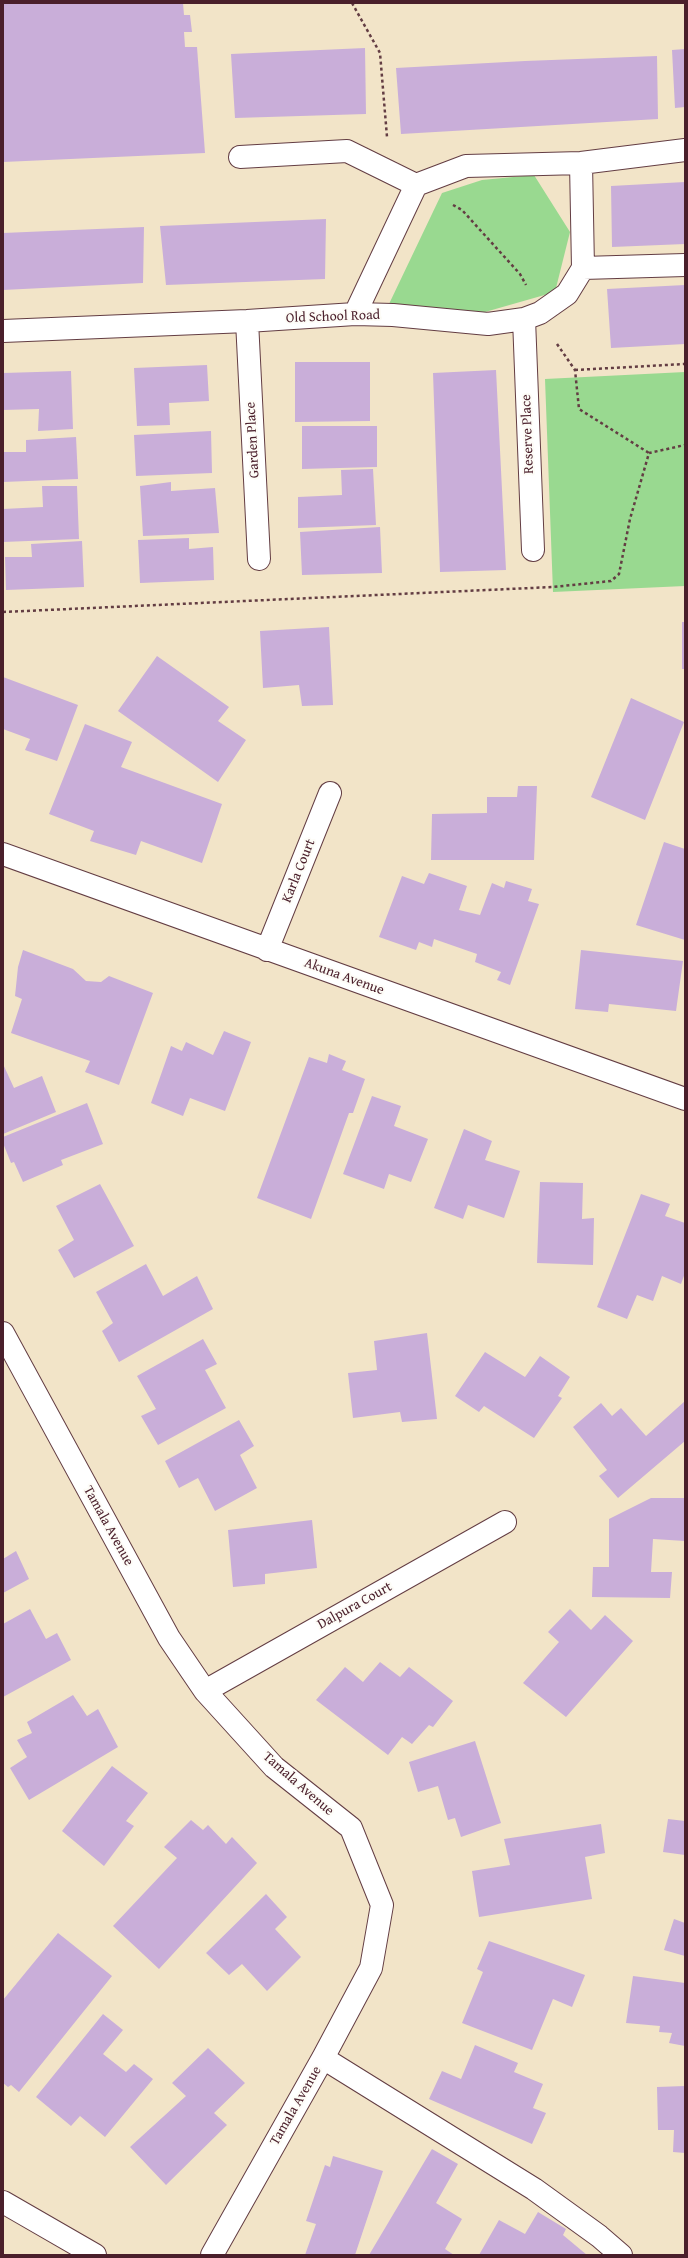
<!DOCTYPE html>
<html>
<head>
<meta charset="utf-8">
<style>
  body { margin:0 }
  #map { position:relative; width:688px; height:2258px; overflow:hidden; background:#f2e4c8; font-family:"Gentium Book Plus",serif }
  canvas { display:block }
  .frame { position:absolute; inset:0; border:4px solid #4a1f2b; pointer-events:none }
</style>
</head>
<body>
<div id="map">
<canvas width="688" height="2258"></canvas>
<div class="frame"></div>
</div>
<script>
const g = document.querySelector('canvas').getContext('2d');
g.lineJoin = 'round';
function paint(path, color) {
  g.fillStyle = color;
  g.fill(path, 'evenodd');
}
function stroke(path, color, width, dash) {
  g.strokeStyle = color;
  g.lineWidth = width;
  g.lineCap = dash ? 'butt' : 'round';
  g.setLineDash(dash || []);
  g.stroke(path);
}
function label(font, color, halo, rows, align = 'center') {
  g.font = font + ' "Gentium Book Plus",serif';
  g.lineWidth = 4;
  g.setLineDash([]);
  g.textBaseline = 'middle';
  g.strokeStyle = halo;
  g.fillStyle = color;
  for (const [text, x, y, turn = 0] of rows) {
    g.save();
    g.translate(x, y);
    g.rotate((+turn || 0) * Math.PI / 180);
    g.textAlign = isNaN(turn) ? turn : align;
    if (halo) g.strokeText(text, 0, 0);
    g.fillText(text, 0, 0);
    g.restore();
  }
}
const green = new Path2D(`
  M 534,175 L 570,232 L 555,292 L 485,312 L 389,304 L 442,193 L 482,180 Z
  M 685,372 L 685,586 L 553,592 L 545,379 Z`);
const building = new Path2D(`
  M 3,3 L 183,3 L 184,15 L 190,15 L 192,32 L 184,32 L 185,47 L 197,47 L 205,153 L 3,162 Z
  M 365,48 L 366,114 L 235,118 L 231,54 Z
  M 685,49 L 685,107 L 675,108 L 672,50 Z
  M 657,56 L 658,119 L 401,134 L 396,68 L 525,61 Z
  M 685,182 L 685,244 L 612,247 L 611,186 Z
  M 326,219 L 325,279 L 166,285 L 160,226 Z
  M 144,227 L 143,283 L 3,290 L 3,233 Z
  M 685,285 L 685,344 L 611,348 L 607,289 Z
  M 295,362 L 370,362 L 370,421 L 295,422 Z
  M 207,365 L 209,401 L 169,403 L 170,425 L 137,426 L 134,368 Z
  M 496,370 L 506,570 L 440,572 L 433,373 Z
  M 71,371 L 73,429 L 38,431 L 39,409 L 3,410 L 3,373 Z
  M 302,426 L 377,426 L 377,467 L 302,469 Z
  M 211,431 L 212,473 L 136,476 L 134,435 Z
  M 76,437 L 78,479 L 3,482 L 3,452 L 26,452 L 26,440 Z
  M 373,469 L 376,525 L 298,528 L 298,497 L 342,495 L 341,470 Z
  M 171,482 L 171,491 L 215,488 L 219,533 L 143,536 L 140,486 Z
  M 42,486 L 77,486 L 79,539 L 3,542 L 3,509 L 43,507 Z
  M 380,527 L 382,573 L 302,575 L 300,532 Z
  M 189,538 L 189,549 L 213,547 L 214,580 L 140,583 L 138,540 Z
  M 82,541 L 84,587 L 6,590 L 5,557 L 32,557 L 31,544 Z
  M 682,622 L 685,622 L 685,669 L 682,669 Z
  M 329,627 L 333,705 L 302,706 L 299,685 L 263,688 L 260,631 Z
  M 157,656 L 229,707 L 218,721 L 246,740 L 218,782 L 118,711 Z
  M 3,677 L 78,705 L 57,761 L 25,750 L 30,739 L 3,729 Z
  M 631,698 L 684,722 L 645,820 L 591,797 Z
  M 85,724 L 132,742 L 121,767 L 222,804 L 202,863 L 141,841 L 136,855 L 90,841 L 94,831 L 49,814 Z
  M 518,786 L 537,786 L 534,860 L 431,860 L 432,814 L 487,813 L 487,797 L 517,797 Z
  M 664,842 L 685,849 L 685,940 L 636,925 Z
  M 429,873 L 467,886 L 459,910 L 480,915 L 492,883 L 504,888 L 506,881 L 532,889 L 528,901 L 539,904 L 510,985 L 497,980 L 501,972 L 475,962 L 477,954 L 434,939 L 432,947 L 419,942 L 416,950 L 379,937 L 402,876 L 424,884 Z
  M 23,950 L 73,969 L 86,981 L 101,982 L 109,976 L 153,993 L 119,1085 L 85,1072 L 90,1061 L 11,1033 L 22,999 L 15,996 L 18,967 Z
  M 581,950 L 683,961 L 676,1011 L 609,1004 L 608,1012 L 575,1009 Z
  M 224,1031 L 251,1042 L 225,1111 L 190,1098 L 183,1116 L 151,1103 L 171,1046 L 182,1051 L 186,1042 L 213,1055 Z
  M 329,1054 L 346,1061 L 342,1070 L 365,1079 L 353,1113 L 349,1113 L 311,1219 L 257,1198 L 309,1057 L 327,1063 Z
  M 3,1064 L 14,1088 L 42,1076 L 56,1112 L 3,1134 Z
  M 372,1096 L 401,1106 L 394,1126 L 428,1139 L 411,1182 L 389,1174 L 384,1189 L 343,1174 Z
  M 87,1103 L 103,1144 L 61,1160 L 63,1165 L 23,1182 L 14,1162 L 11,1163 L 3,1143 L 3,1137 Z
  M 464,1129 L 492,1141 L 485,1160 L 520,1171 L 504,1218 L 468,1205 L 463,1219 L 434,1208 Z
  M 540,1182 L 583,1183 L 582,1219 L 594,1218 L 593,1265 L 537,1263 Z
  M 100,1184 L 134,1246 L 74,1278 L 58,1250 L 74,1240 L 56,1206 Z
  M 641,1194 L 670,1204 L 665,1216 L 685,1223 L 685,1273 L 681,1284 L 662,1276 L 653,1301 L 637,1295 L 627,1319 L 597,1307 Z
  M 146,1264 L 163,1296 L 197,1276 L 213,1309 L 119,1362 L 102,1331 L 113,1323 L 96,1292 Z
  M 427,1333 L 437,1419 L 402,1422 L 400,1412 L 353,1418 L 348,1373 L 377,1370 L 374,1341 Z
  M 203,1339 L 217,1364 L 205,1370 L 226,1408 L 158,1445 L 141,1416 L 156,1409 L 137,1376 Z
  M 485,1352 L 525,1377 L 540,1356 L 570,1377 L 558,1396 L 562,1398 L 534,1438 L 484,1406 L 479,1412 L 455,1396 Z
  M 685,1401 L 685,1441 L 618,1498 L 599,1476 L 607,1470 L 573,1427 L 601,1403 L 612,1416 L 621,1408 L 646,1436 Z
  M 239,1420 L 254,1446 L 240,1455 L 257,1488 L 215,1511 L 198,1478 L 179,1488 L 165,1461 Z
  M 651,1498 L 685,1498 L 685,1541 L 653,1539 L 651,1572 L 672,1572 L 670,1598 L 592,1597 L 593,1567 L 609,1567 L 609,1519 Z
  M 312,1520 L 317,1568 L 265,1574 L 265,1584 L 233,1587 L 228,1530 Z
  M 16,1551 L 29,1579 L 3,1593 L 3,1559 Z
  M 30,1609 L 46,1639 L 57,1633 L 71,1660 L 3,1697 L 3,1624 Z
  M 570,1609 L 591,1630 L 605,1615 L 633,1641 L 566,1717 L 523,1683 L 559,1642 L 548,1632 Z
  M 380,1662 L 400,1677 L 409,1667 L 453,1701 L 433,1727 L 429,1725 L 412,1744 L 402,1737 L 388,1755 L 316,1700 L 345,1667 L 363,1682 Z
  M 73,1695 L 87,1716 L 98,1709 L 118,1747 L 29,1800 L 10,1768 L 27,1757 L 17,1740 L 32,1733 L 27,1722 Z
  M 475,1741 L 501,1823 L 461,1837 L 455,1818 L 448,1820 L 438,1786 L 418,1792 L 409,1762 Z
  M 112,1766 L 148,1793 L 126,1821 L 134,1826 L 104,1866 L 62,1831 Z
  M 668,1819 L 685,1821 L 685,1855 L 663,1852 Z
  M 191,1820 L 203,1830 L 208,1825 L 226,1844 L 232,1837 L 257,1863 L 159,1969 L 113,1926 L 177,1858 L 164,1847 Z
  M 601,1824 L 605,1853 L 585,1857 L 592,1899 L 479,1917 L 472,1871 L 510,1865 L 504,1839 Z
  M 266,1894 L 287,1917 L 275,1929 L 301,1957 L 267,1991 L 242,1964 L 229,1975 L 206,1953 Z
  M 674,1919 L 685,1923 L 685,1956 L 664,1950 Z
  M 58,1933 L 112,1976 L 19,2092 L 11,2085 L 8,2087 L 3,2083 L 3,2000 Z
  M 489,1941 L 585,1975 L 572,2007 L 553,1999 L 532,2050 L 462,2023 L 483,1972 L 477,1969 Z
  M 633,1976 L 685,1983 L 685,2046 L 669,2043 L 672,2033 L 659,2032 L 660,2026 L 626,2023 Z
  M 103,2014 L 123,2030 L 103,2054 L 126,2072 L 134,2064 L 153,2079 L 105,2137 L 80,2116 L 71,2126 L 36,2097 Z
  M 475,2045 L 518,2063 L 514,2072 L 543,2084 L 533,2108 L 546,2113 L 532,2144 L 429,2099 L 442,2071 L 461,2079 Z
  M 208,2048 L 245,2083 L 214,2113 L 227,2125 L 166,2185 L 130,2147 L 186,2096 L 172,2083 Z
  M 685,2086 L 685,2153 L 673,2152 L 674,2130 L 658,2130 L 657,2087 Z
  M 432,2149 L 458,2164 L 436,2203 L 462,2219 L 445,2249 L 454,2255 L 369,2255 Z
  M 333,2156 L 383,2171 L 355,2255 L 305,2255 L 316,2224 L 306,2221 L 325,2165 L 330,2167 Z
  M 538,2212 L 566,2229 L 563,2235 L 587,2255 L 479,2255 L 499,2220 L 525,2234 Z`);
const path = new Path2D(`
  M 352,3 L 380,53 L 387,137
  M 453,205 L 462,210 L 520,274 L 526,285
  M 557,344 L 575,370 L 579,409 L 649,453
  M 575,370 L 685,364
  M 3,612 L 553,587 L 611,581 L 619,574 L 630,519 L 649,453 L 685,445`);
const minor = new Path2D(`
  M 240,157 L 347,151 L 416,185 L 466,166 L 581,163 L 685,150
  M 583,268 L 685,265
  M 355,314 L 416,185
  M 524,319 L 533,550
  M 247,321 L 259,559
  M 3,331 L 247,321 L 355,314 L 393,315 L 488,324 L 524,319 L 540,313 L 567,294 L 583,268 L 581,163
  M 3,854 L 685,1099
  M 267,950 L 330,793
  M 3,1333 L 169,1638 L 205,1691 L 274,1767 L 351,1828 L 382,1905 L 371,1968 L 323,2058 L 212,2255
  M 205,1691 L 505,1522
  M 323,2058 L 534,2189 L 599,2236 L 621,2255
  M 3,2202 L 95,2255`);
const streetNames = [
  ["Old School Road",333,317,-2],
  ["Reserve Place",528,434,-92],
  ["Garden Place",253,440,-93],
  ["Karla Court",299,871,-68],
  ["Akuna Avenue",344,977,20],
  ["Tamala Avenue",108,1526,61],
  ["Dalpura Court",355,1606,-29],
  ["Tamala Avenue",298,1784,41],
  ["Tamala Avenue",296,2106,-60]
];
paint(green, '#99d990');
paint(building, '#c9aed9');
stroke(minor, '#633d43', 24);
stroke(path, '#633d43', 2.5, [3, 3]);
stroke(minor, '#fff', 22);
label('14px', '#4a1f2b', '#fdfcf7', streetNames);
</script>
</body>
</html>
